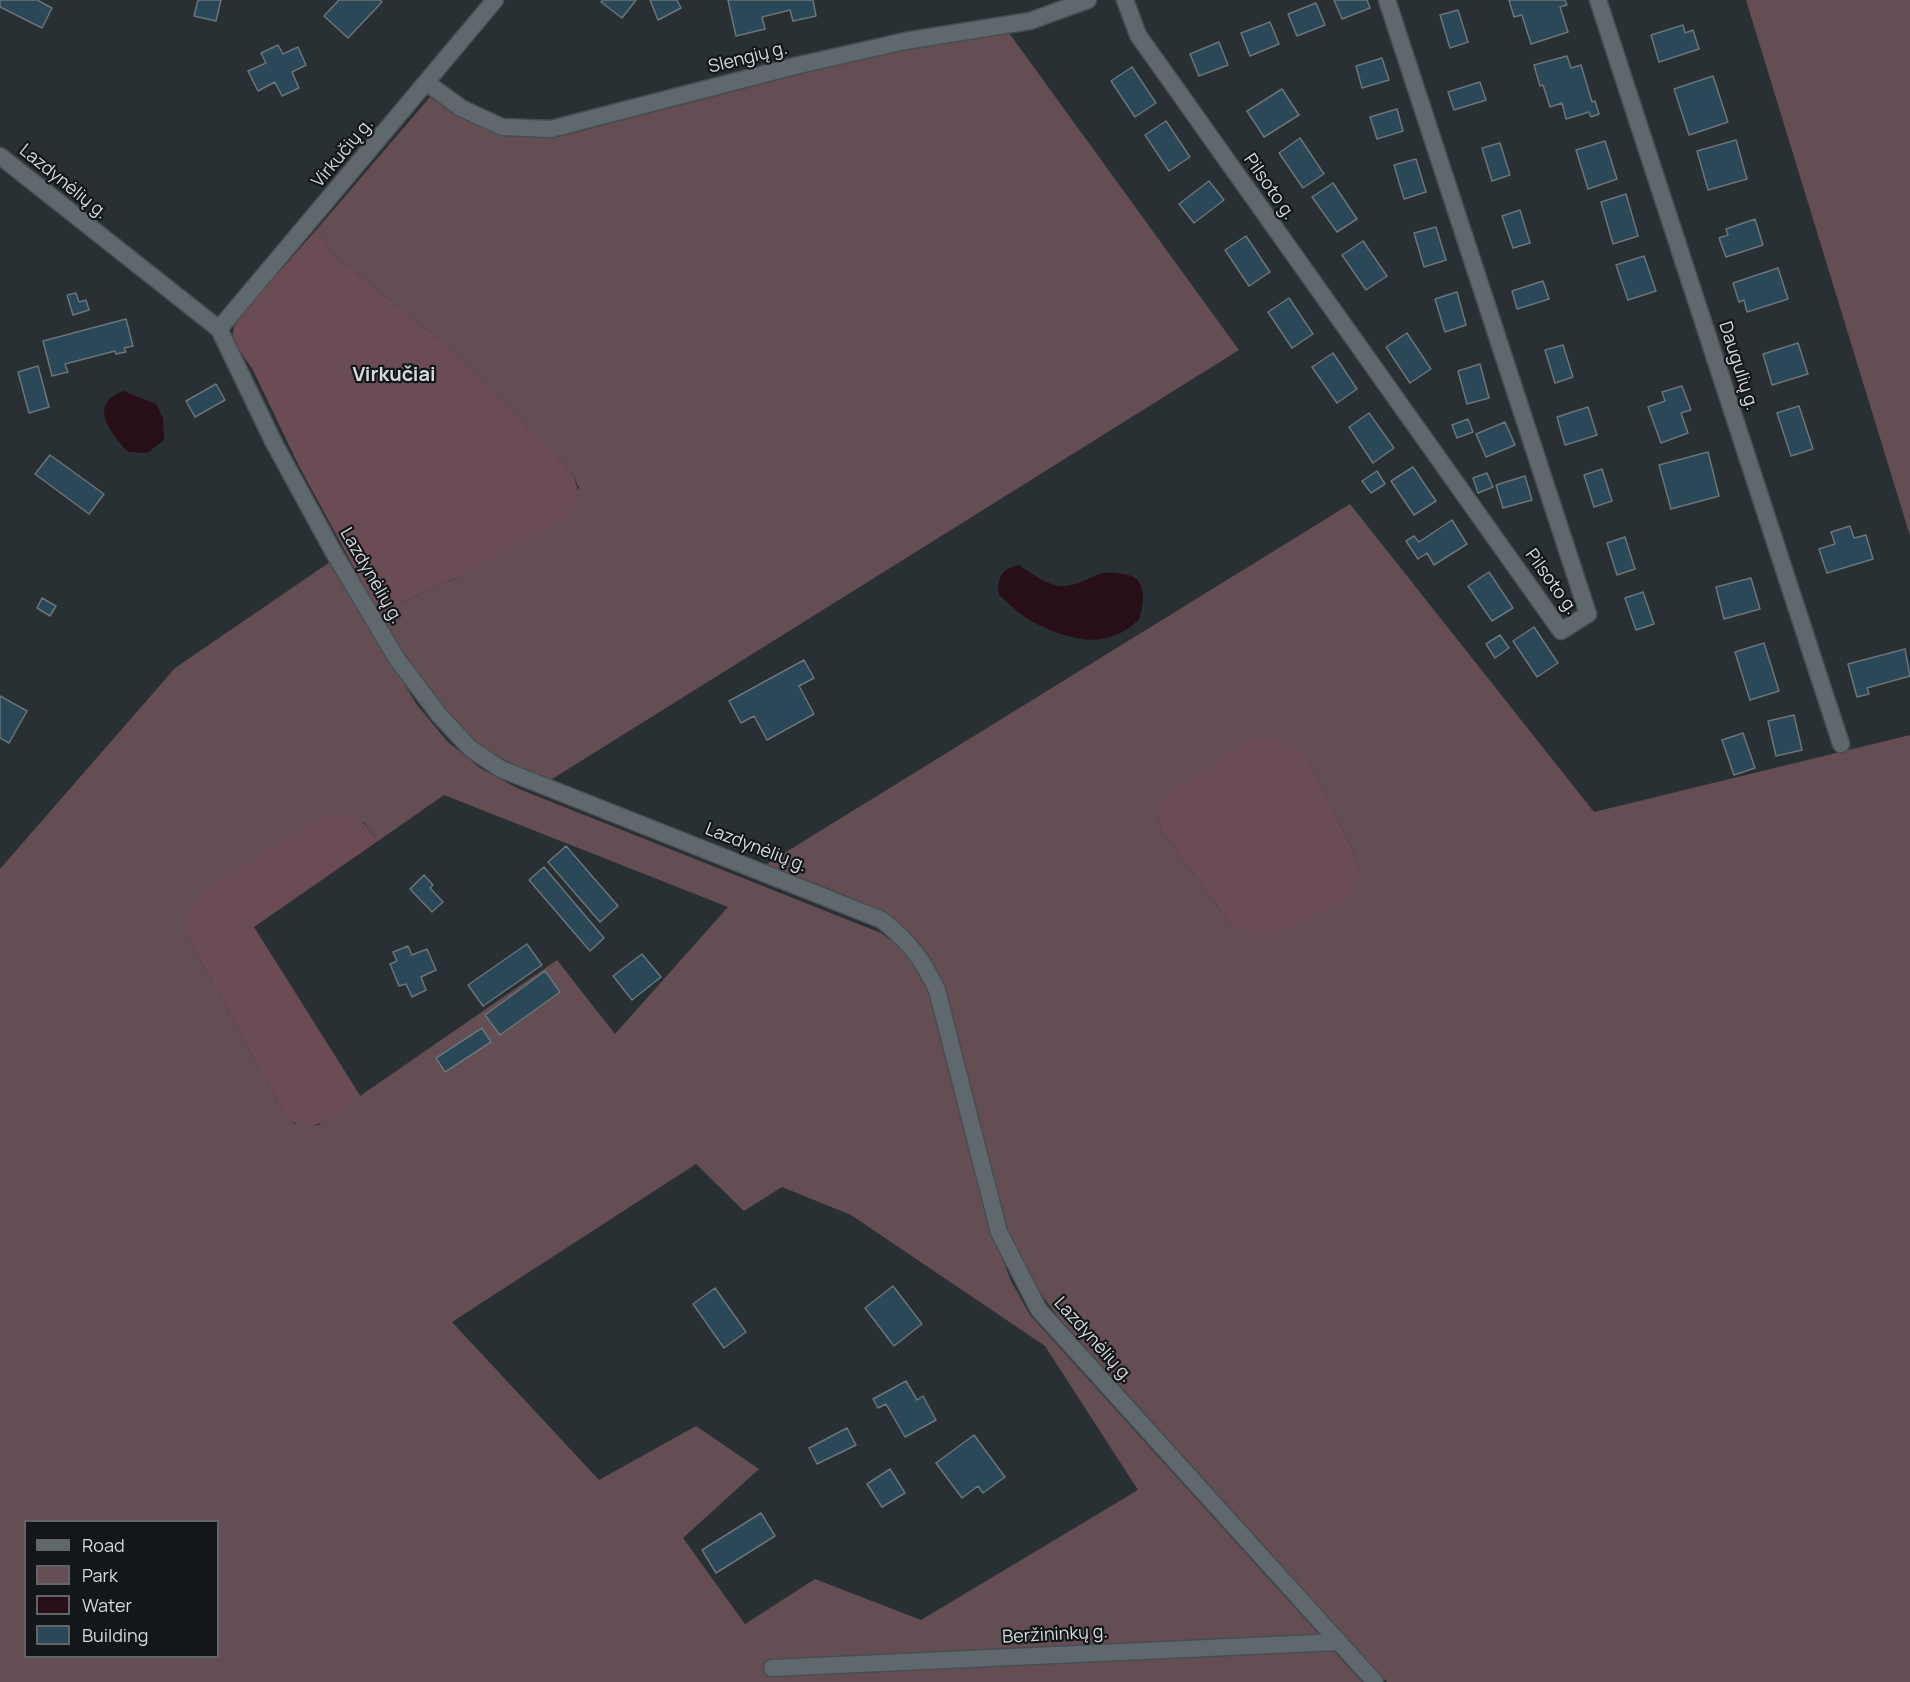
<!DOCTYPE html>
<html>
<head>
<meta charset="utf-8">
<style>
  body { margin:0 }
  #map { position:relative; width:1910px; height:1682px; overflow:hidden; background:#283034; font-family:Manrope,sans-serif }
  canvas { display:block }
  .legend { position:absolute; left:24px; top:1520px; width:195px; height:138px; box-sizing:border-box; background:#141719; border:2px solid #626567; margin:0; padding:8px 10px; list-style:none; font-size:18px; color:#d6dadd }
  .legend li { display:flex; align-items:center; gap:12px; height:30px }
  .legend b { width:30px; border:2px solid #626567 }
</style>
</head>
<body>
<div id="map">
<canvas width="1910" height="1682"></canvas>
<ul class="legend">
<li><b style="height:8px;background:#5f686d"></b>Road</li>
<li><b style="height:16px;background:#644e54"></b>Park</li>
<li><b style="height:16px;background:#270e17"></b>Water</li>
<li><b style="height:16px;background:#2a4857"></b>Building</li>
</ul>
</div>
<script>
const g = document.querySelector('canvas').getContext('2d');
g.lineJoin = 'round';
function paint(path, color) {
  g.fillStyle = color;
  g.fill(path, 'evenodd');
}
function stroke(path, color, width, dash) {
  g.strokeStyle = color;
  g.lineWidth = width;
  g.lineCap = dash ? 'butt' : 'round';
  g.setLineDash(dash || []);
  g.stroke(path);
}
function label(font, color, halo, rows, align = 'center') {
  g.font = font + ' Manrope,sans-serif';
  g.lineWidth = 4.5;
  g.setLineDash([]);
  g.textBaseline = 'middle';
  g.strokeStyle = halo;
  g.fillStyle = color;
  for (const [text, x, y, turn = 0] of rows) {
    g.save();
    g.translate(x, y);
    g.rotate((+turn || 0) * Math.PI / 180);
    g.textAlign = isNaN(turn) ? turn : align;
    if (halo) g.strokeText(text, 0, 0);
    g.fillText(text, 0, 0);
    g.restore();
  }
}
const green = new Path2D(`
  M 1746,0 L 1910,0 L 1910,536 Z
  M 1009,33 L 1239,350 L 549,781 C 521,769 484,751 462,729 C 428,694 404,652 378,612 L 464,575 L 579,488 L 571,471 L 452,350 L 332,253 L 317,229 L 430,97 L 457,114 L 501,135 L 558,137 L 840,64 L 962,38 Z
  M 1350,504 L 1594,812 L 1910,735 L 1910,1682 L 1387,1682 L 1058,1317 L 1036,1287 L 1009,1233 L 997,1194 L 944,985 C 936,967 928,952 915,938 C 884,905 808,881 765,865 ZM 1306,758 L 1354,853 L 1359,871 L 1234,928 L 1161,830 L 1157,812 Z
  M 330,562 L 417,705 L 447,741 L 480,768 L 519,789 L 881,933 L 906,951 L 920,974 L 936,1012 L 992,1232 L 1011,1281 L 1030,1315 L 1362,1682 L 0,1682 L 0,869 L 175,668 ZM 444,795 L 728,907 L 615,1034 L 557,960 L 318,1125 L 295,1124 L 284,1114 L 188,937 L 364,822 L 378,841 ZM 696,1164 L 744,1211 L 782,1187 L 851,1215 L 1045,1346 L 1138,1490 L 921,1620 L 815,1579 L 745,1624 L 683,1538 L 759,1469 L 696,1426 L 599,1480 L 452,1322 ZM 26,1522 L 218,1522 L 218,1656 L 26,1656 Z`);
const forest = new Path2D(`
  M 317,229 L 332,253 L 452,350 L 571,471 C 580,490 580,498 568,516 L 464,575 L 378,612 L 298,464 L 253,370 L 232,339 L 234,327 L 240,316 Z
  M 1268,739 L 1286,744 L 1306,758 L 1354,853 L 1359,871 L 1355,887 L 1348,900 L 1274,936 L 1253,935 L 1234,928 L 1161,830 L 1157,812 L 1158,801 L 1247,742 Z
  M 335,815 C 362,817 362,820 378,841 L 254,927 L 361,1097 C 343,1108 318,1134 295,1123 C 291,1121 287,1117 284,1114 L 188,937 C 184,914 190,907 205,890 L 316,819 Z`);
const water = new Path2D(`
  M 123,391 L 156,404 L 163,418 L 164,440 L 147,453 L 128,452 C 111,433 87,405 123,391 Z
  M 1019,565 C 1027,571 1050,586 1059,586 C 1074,588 1089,577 1103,573 C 1109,572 1116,573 1122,574 C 1148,576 1145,601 1139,620 C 1130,627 1121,634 1110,637 C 1088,645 1057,634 1037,624 C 1022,617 1011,605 999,595 C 997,577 1002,569 1019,565 Z`);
const building = new Path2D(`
  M 0,0 L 37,0 L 52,8 L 42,28 L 0,7 Z
  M 198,0 L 221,0 L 216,21 L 194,16 Z
  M 339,0 L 380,0 L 382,2 L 348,38 L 324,16 Z
  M 603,0 L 636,0 L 622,18 L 601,2 Z
  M 650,0 L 677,0 L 681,8 L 658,20 Z
  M 728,0 L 813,0 L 816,16 L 793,21 L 790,10 L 762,17 L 765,29 L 736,36 Z
  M 1334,0 L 1367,0 L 1370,8 L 1342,19 Z
  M 1509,0 L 1565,0 L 1567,5 L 1560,7 L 1568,32 L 1531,44 L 1522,15 L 1514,17 Z
  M 1316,3 L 1325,25 L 1297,36 L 1288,14 Z
  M 1458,10 L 1468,42 L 1450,48 L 1440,15 Z
  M 1270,22 L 1279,44 L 1250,56 L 1241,33 Z
  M 1683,25 L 1685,33 L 1693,30 L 1699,49 L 1659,62 L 1651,35 Z
  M 1219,42 L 1228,65 L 1199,76 L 1190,54 Z
  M 278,45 L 283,54 L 298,47 L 306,65 L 292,72 L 299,88 L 282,96 L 275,82 L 258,91 L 248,71 L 266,63 L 261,53 Z
  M 1567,56 L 1571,68 L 1581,65 L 1592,102 L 1595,101 L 1599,114 L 1591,117 L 1589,112 L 1566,119 L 1562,103 L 1550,107 L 1543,85 L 1540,86 L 1534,65 Z
  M 1382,58 L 1389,80 L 1362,88 L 1356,66 Z
  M 1132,67 L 1156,103 L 1135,117 L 1111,81 Z
  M 1713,76 L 1728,122 L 1689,135 L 1674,89 Z
  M 1480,82 L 1486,100 L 1454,110 L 1448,92 Z
  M 1282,89 L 1299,115 L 1264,137 L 1247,111 Z
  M 1397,109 L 1403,131 L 1377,139 L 1370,117 Z
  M 1166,121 L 1190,157 L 1169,171 L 1145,135 Z
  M 1300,138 L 1324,174 L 1303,188 L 1279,153 Z
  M 1736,140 L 1747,179 L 1708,190 L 1697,151 Z
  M 1605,141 L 1617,179 L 1588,189 L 1576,150 Z
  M 1500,143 L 1510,175 L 1492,181 L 1482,148 Z
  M 1416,159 L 1426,192 L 1404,199 L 1394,165 Z
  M 1209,181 L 1224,200 L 1194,223 L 1179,204 Z
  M 1333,183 L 1357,219 L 1337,232 L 1312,197 Z
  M 1626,194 L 1638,236 L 1613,244 L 1601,202 Z
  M 1520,210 L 1530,243 L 1513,248 L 1502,216 Z
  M 1755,219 L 1763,245 L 1726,257 L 1719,238 L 1728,235 L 1726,229 Z
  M 1436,227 L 1446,260 L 1424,267 L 1414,233 Z
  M 1246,236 L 1270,272 L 1249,286 L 1225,250 Z
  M 1363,241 L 1387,276 L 1366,290 L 1342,255 Z
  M 1644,256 L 1656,291 L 1628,300 L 1616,265 Z
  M 1778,268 L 1788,299 L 1747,312 L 1744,300 L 1739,302 L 1733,283 Z
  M 1543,281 L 1549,299 L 1517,309 L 1512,291 Z
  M 1457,292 L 1466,325 L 1445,332 L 1435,299 Z
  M 76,293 L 79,302 L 86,300 L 89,310 L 73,315 L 67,295 Z
  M 1289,298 L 1313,334 L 1292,348 L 1268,312 Z
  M 126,319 L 133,346 L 124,348 L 126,352 L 116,354 L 115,351 L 65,364 L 68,372 L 52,376 L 43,341 Z
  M 1407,333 L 1431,369 L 1410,383 L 1386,347 Z
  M 1798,343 L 1808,374 L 1772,385 L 1763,354 Z
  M 1563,345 L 1573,377 L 1555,383 L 1545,350 Z
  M 1333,353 L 1357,389 L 1337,403 L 1312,367 Z
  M 1480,364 L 1489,398 L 1467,404 L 1458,371 Z
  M 38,366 L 49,407 L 29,413 L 18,372 Z
  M 216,384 L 225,400 L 195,417 L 186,401 Z
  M 1682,386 L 1691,410 L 1681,413 L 1688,433 L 1661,443 L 1648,407 L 1665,401 L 1662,392 Z
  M 1799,406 L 1813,449 L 1791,456 L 1777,413 Z
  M 1588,407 L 1597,435 L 1565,445 L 1557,417 Z
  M 1369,413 L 1394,448 L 1373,463 L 1349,427 Z
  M 1468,419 L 1473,432 L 1457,438 L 1452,425 Z
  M 1505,422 L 1515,445 L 1486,457 L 1476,434 Z
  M 1708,452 L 1719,496 L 1671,509 L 1659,465 Z
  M 50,455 L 104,494 L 89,514 L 35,474 Z
  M 1413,467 L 1436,501 L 1414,515 L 1391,481 Z
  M 1602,469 L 1612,501 L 1594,507 L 1584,475 Z
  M 1377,471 L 1385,484 L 1371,493 L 1362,481 Z
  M 1487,473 L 1493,487 L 1478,493 L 1473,478 Z
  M 1525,476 L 1532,500 L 1503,508 L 1496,485 Z
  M 1452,520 L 1467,544 L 1434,565 L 1427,553 L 1418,559 L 1406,541 L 1414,536 L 1419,542 Z
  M 1850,526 L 1854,538 L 1866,535 L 1873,559 L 1827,573 L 1819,549 L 1835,544 L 1831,532 Z
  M 1625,537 L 1635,569 L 1617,575 L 1607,543 Z
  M 1489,572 L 1513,608 L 1492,621 L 1468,586 Z
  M 1751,578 L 1760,609 L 1724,619 L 1716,587 Z
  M 1643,592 L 1654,624 L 1636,630 L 1625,598 Z
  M 42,598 L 56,606 L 50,616 L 37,608 Z
  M 1534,627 L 1558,663 L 1537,677 L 1513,641 Z
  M 1500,635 L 1509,648 L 1495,658 L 1486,644 Z
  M 1764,643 L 1779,691 L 1750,700 L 1735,652 Z
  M 1905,649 L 1910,676 L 1867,688 L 1869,694 L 1857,697 L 1848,664 Z
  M 804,660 L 814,678 L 799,686 L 814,714 L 767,740 L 754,716 L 741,723 L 729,701 Z
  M 0,696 L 27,711 L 9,743 L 0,738 Z
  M 1794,715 L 1802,750 L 1776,756 L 1768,721 Z
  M 1743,733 L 1755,768 L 1734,775 L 1722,740 Z
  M 566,846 L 618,906 L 600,922 L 548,862 Z
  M 544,867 L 604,938 L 590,951 L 529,880 Z
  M 424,875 L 433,885 L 430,888 L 443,902 L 432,912 L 410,889 Z
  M 527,944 L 542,965 L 483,1006 L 468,985 Z
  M 408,946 L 412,955 L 427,949 L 436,970 L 421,977 L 426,990 L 412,997 L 406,984 L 399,986 L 390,964 L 397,961 L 393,952 Z
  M 642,954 L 661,977 L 632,1000 L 613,976 Z
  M 545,971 L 560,992 L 500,1035 L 485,1015 Z
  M 482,1028 L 491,1042 L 445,1072 L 436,1058 Z
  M 893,1286 L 922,1324 L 894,1346 L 865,1308 Z
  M 715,1288 L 746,1332 L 724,1348 L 693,1304 Z
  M 906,1381 L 917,1400 L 923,1396 L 936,1420 L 905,1437 L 886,1404 L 878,1408 L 873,1399 Z
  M 847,1428 L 856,1445 L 817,1464 L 809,1448 Z
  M 974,1435 L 1005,1477 L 983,1493 L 978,1486 L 962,1498 L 936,1463 Z
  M 890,1469 L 905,1493 L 882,1507 L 867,1484 Z
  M 761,1513 L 775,1536 L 716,1573 L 702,1550 Z`);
const minor = new Path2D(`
  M 1125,0 L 1138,35 L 1561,631 L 1588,614 L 1387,0
  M 1598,0 L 1841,744
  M 427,83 L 461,108 L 502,127 L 551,129 L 795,66 L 905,41 L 1030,21 L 1088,0
  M 0,156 L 219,329 L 274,443 L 334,553 L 397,659 L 440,716 L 471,749 L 501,769 L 882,920 C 909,942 922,958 937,990 L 999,1232 L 1039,1310 L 1375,1682
  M 219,329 L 495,0
  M 772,1668 L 1339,1642`);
const streetNames = [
  ["Slengių g.",748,58,-14],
  ["Virkučių g.",343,153,-50],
  ["Lazdynėlių g.",63,182,39],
  ["Pilsoto g.",1269,187,55],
  ["Daugulių g.",1738,366,72],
  ["Lazdynėlių g.",371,576,60],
  ["Pilsoto g.",1551,582,54],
  ["Lazdynėlių g.",756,848,21],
  ["Lazdynėlių g.",1093,1340,48],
  ["Beržininkų g.",1055,1635,-3]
];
const neighbourhoodNames = [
  ["Virkučiai",394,375]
];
paint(green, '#644e54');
paint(forest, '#6b4c55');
paint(water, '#270e17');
paint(building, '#2a4857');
stroke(building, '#6b7479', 1.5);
stroke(minor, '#484e52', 19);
stroke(minor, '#5f686d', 16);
label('18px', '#d6dadd', '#141719', streetNames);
label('bold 20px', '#d6dadd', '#141719', neighbourhoodNames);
</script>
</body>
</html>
